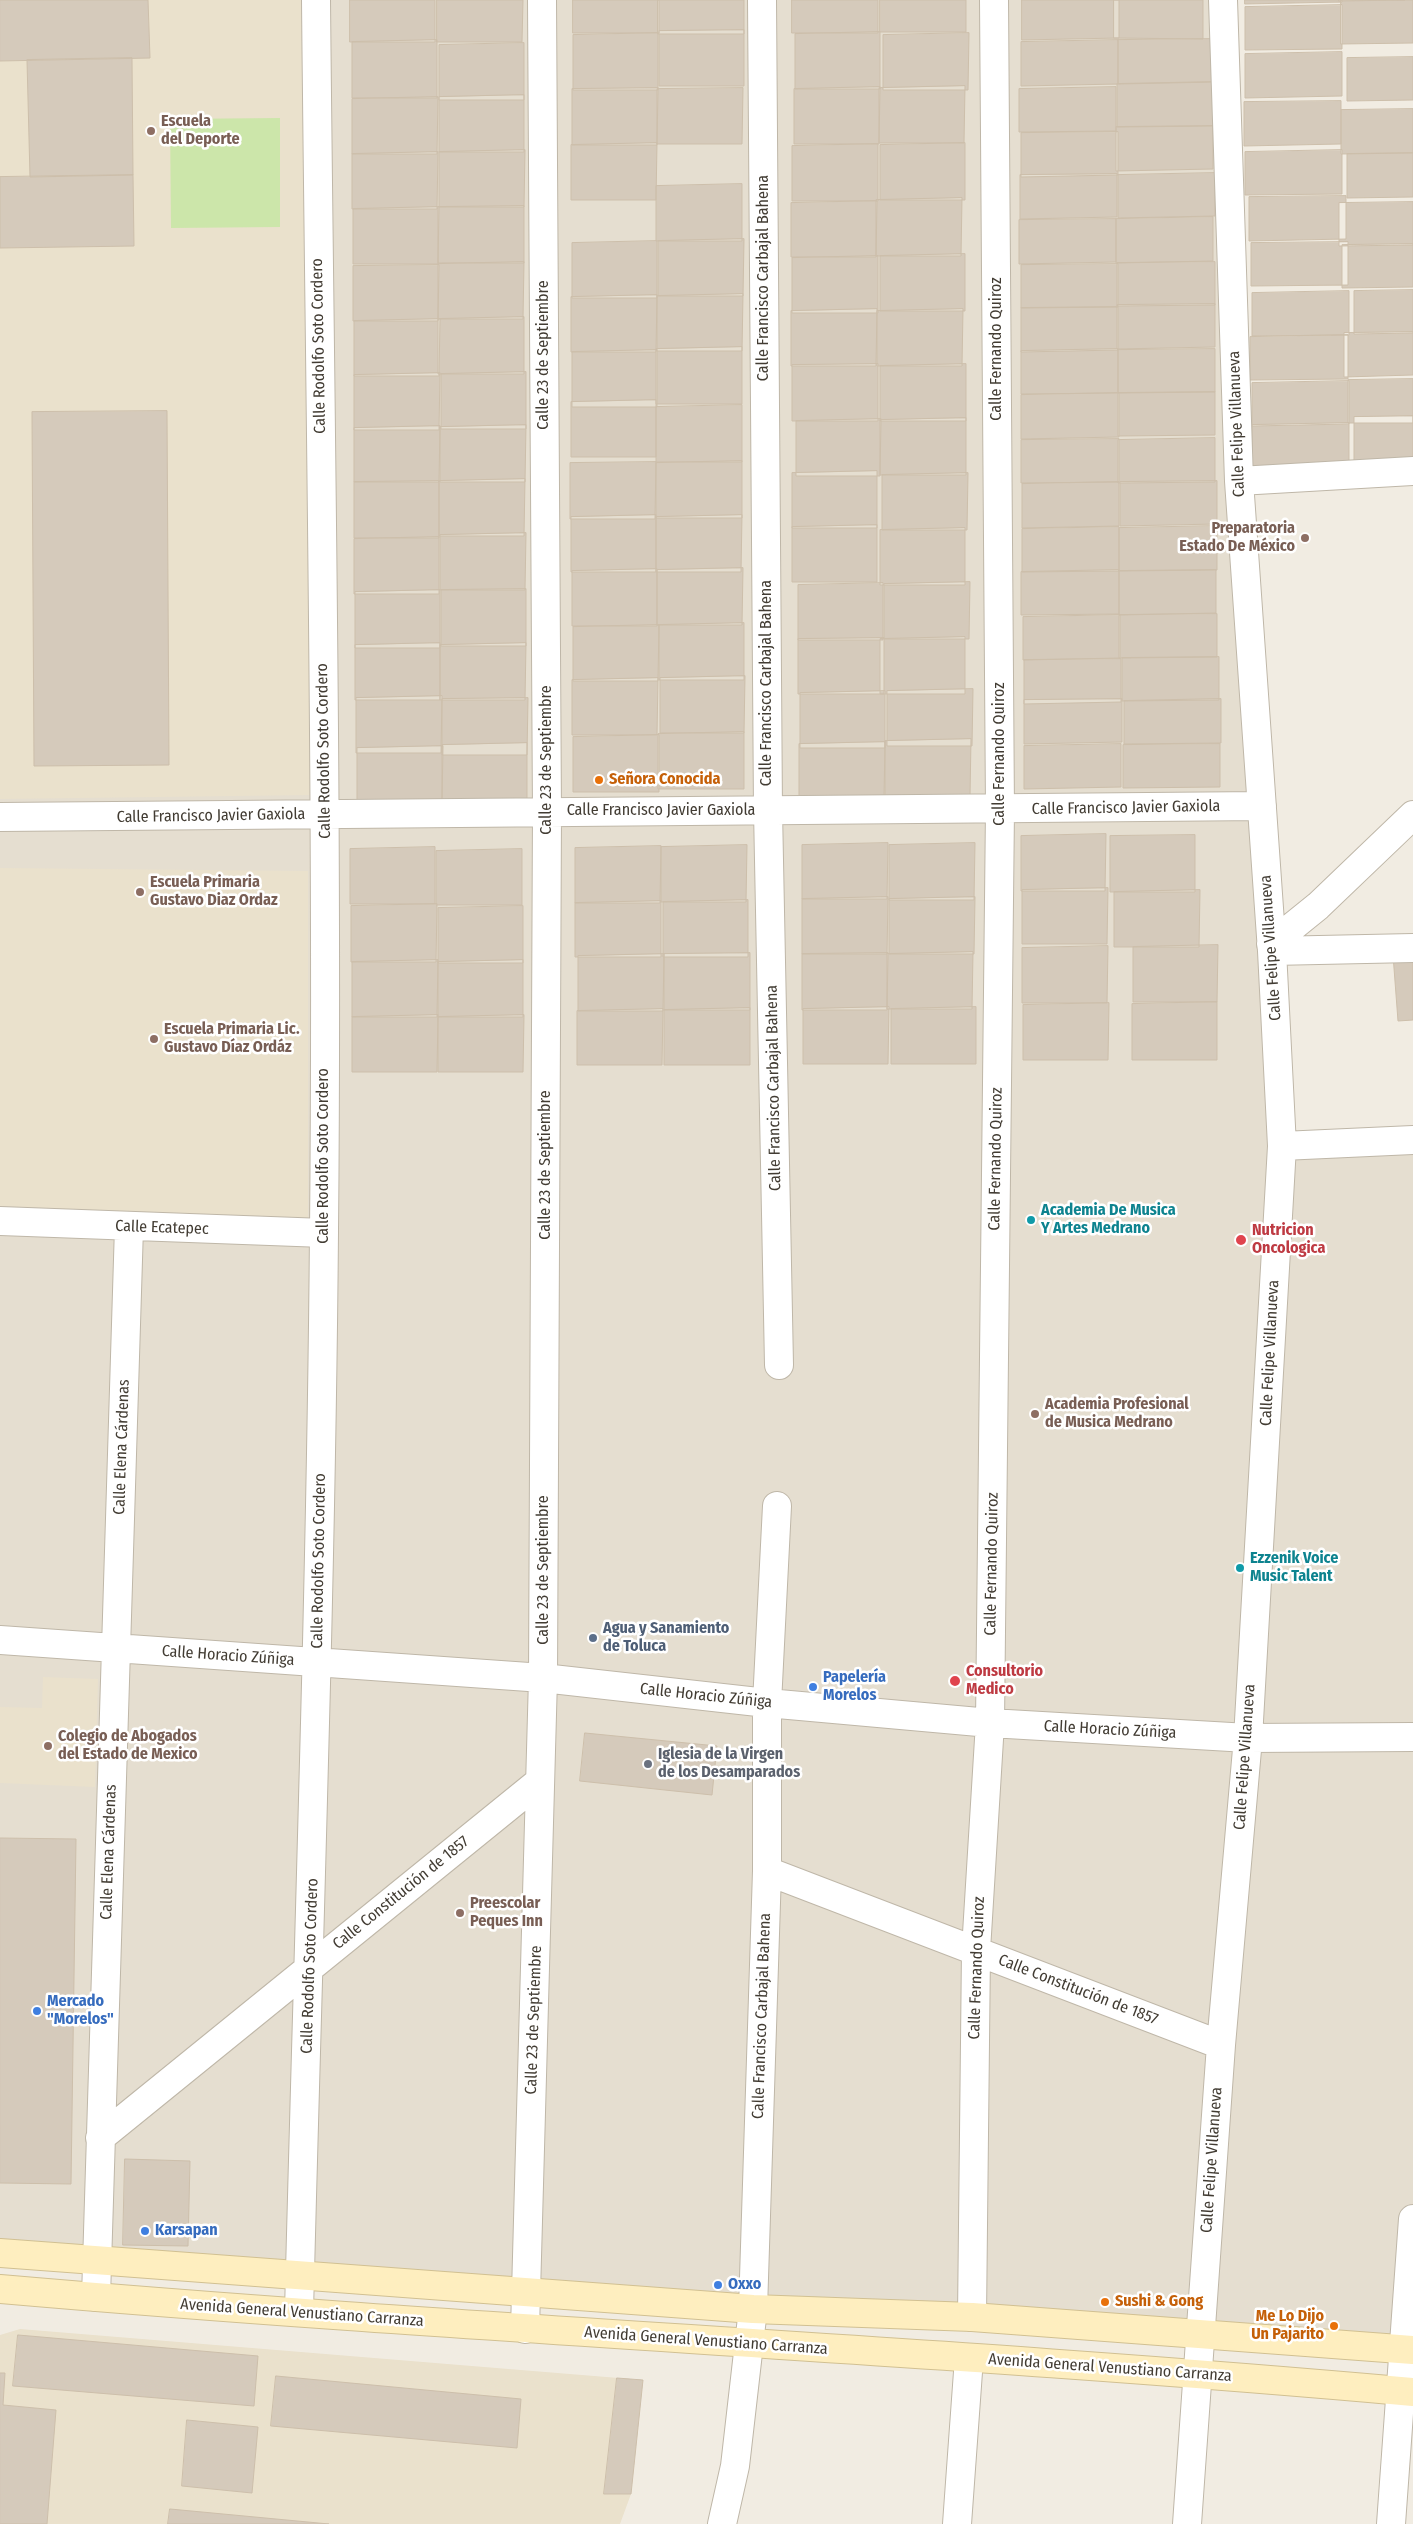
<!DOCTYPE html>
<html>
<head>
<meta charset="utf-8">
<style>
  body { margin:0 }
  canvas { display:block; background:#f1ece2 }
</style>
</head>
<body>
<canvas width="1413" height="2524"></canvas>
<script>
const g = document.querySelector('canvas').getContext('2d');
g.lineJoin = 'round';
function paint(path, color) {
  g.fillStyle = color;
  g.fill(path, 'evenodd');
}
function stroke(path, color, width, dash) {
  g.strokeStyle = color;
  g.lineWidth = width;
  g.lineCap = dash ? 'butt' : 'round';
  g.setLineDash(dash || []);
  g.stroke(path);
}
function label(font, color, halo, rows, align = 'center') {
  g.font = font + ' "Fira Sans Condensed",sans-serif';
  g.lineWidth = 5;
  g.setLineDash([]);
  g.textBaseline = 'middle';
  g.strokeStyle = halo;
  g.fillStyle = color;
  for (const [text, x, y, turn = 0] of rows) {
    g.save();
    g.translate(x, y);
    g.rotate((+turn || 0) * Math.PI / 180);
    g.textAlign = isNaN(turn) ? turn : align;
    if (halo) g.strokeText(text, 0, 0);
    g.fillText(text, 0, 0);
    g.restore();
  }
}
const residential = new Path2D(`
  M 0,0 L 1224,0 L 1282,1145 L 1413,1142 L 1413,2351 L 0,2252 Z`);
const education = new Path2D(`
  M 0,0 L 301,0 L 312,795 L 0,799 Z
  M 0,868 L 308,871 L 308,1220 L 0,1206 Z
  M 43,1677 L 98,1679 L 95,1787 L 0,1783 L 0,1707 L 42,1708 Z
  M 20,2329 L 643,2380 L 631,2494 L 620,2524 L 0,2524 L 0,2335 Z`);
const green = new Path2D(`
  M 280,118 L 280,227 L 171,228 L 170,119 Z`);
const building = new Path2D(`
  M 0,0 L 148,0 L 150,58 L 0,61 Z
  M 350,0 L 435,0 L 435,42 L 350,42 Z
  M 437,0 L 523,0 L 522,42 L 437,42 Z
  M 573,0 L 659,0 L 659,33 L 573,33 Z
  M 658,0 L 744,0 L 744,34 L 658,34 Z
  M 792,0 L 878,0 L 878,33 L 792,33 Z
  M 880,0 L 966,0 L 966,32 L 880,32 Z
  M 1022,0 L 1119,0 L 1119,38 L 1022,40 Z
  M 1114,0 L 1203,0 L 1203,39 L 1114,38 Z
  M 1245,0 L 1342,0 L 1342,2 L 1245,4 Z
  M 1339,0 L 1405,0 L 1339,1 Z
  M 1341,0 L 1413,0 L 1413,43 L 1341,44 Z
  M 1342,5 L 1342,49 L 1245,50 L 1245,7 Z
  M 744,30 L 744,86 L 659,86 L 659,31 Z
  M 880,32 L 880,89 L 795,89 L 795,34 Z
  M 658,33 L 658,90 L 573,90 L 573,35 Z
  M 969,33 L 968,90 L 883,90 L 883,35 Z
  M 1215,39 L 1215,82 L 1118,84 L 1118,40 Z
  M 437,40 L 437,98 L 352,98 L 352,42 Z
  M 1118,40 L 1118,84 L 1021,86 L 1021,42 Z
  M 524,43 L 524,100 L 439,100 L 439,45 Z
  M 1342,52 L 1342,96 L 1245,98 L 1245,54 Z
  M 1413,57 L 1413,100 L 1347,101 L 1347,58 Z
  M 132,58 L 133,175 L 30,177 L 27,60 Z
  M 1214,82 L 1214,126 L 1117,127 L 1117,84 Z
  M 965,86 L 964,143 L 879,143 L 879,88 Z
  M 880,87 L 879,144 L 794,144 L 794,89 Z
  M 1116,87 L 1116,131 L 1019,132 L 1019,89 Z
  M 658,88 L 657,145 L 572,145 L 572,89 Z
  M 743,88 L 742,144 L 657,144 L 657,89 Z
  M 524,95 L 524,152 L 439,152 L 439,97 Z
  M 438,97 L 437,154 L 352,154 L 352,99 Z
  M 1341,101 L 1341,144 L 1244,146 L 1244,102 Z
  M 1413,109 L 1413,153 L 1341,154 L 1341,110 Z
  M 1213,126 L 1213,169 L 1116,171 L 1116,127 Z
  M 1118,132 L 1118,175 L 1021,177 L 1021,133 Z
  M 657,143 L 656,200 L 571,200 L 571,145 Z
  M 965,143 L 965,200 L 880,200 L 880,145 Z
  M 878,144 L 878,201 L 792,201 L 792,146 Z
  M 525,150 L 524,207 L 439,207 L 439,152 Z
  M 1342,150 L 1342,194 L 1245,195 L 1245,152 Z
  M 438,152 L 437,209 L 352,209 L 352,154 Z
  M 1413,153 L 1413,197 L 1347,198 L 1347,154 Z
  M 1215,173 L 1215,216 L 1118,218 L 1118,175 Z
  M 1117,174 L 1117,217 L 1020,219 L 1020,175 Z
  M 133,175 L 134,246 L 0,248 L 0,177 Z
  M 742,184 L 742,241 L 656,241 L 656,186 Z
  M 1346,196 L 1346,239 L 1249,241 L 1249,197 Z
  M 962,198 L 961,256 L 876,256 L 876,200 Z
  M 877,201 L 876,257 L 791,257 L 791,203 Z
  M 1413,202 L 1413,245 L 1339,246 L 1339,203 Z
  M 524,206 L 524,263 L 438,263 L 438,207 Z
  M 439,207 L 438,264 L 353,264 L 353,209 Z
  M 1213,217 L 1213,261 L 1116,263 L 1116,219 Z
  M 1116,219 L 1116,262 L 1019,264 L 1019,220 Z
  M 744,239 L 743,296 L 658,296 L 658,241 Z
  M 657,241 L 657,298 L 572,298 L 572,243 Z
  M 1348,242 L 1348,285 L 1251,286 L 1251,243 Z
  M 1413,244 L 1413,287 L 1342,288 L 1342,245 Z
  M 965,254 L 965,311 L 880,311 L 880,256 Z
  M 878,256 L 878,313 L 792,313 L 792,258 Z
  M 524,262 L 523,319 L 438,319 L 438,264 Z
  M 1215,262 L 1215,305 L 1117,306 L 1117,263 Z
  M 1118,264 L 1118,307 L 1021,308 L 1021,265 Z
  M 439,265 L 438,321 L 353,321 L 353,266 Z
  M 1413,290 L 1413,333 L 1354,334 L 1354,291 Z
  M 1349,291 L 1349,335 L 1252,336 L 1252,293 Z
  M 743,294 L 742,351 L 657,351 L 657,296 Z
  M 657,295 L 656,352 L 571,352 L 571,297 Z
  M 1215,304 L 1215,347 L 1117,349 L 1117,305 Z
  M 1118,307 L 1118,350 L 1021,352 L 1021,308 Z
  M 877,309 L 876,366 L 791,366 L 791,311 Z
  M 963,309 L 962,366 L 877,366 L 877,311 Z
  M 524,317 L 524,374 L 438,374 L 438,319 Z
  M 440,319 L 439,376 L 354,376 L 354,321 Z
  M 1413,332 L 1413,375 L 1344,377 L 1344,333 Z
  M 1348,335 L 1348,379 L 1250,380 L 1250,337 Z
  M 742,347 L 742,404 L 656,404 L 656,349 Z
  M 1118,349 L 1118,393 L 1021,394 L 1021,351 Z
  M 1215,349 L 1215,392 L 1118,393 L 1118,350 Z
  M 657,350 L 657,407 L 572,407 L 572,352 Z
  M 878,364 L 878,421 L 792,421 L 792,365 Z
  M 966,364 L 966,421 L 880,421 L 880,366 Z
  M 526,372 L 526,429 L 441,429 L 441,374 Z
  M 440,373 L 439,430 L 354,430 L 354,375 Z
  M 1413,379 L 1413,423 L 1348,423 L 1348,380 Z
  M 1349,381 L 1349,424 L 1252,426 L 1252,383 Z
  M 1215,392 L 1215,435 L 1118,436 L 1118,393 Z
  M 1119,393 L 1119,437 L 1021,439 L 1021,395 Z
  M 656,400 L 656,457 L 571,457 L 571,402 Z
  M 742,405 L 742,462 L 656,462 L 656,407 Z
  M 167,411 L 169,765 L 34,766 L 32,412 Z
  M 1413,416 L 1413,460 L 1354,461 L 1354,417 Z
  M 966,418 L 966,475 L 880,475 L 880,420 Z
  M 881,419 L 880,476 L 796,476 L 796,421 Z
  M 1349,423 L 1349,467 L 1252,469 L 1252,425 Z
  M 526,425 L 525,482 L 440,482 L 440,427 Z
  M 440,426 L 439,482 L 354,482 L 354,428 Z
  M 1215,438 L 1215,482 L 1118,483 L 1118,440 Z
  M 1119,439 L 1119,482 L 1021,483 L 1021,440 Z
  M 742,461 L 742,518 L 656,518 L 656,463 Z
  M 656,462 L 655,519 L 570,519 L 570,463 Z
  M 877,471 L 877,528 L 792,528 L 792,473 Z
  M 968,473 L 967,530 L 882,530 L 882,475 Z
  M 525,479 L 524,536 L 439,536 L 439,481 Z
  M 439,481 L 439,538 L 354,538 L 354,482 Z
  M 1217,481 L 1217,524 L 1120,526 L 1120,482 Z
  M 1119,482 L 1119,526 L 1022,528 L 1022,484 Z
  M 656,515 L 656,572 L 571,572 L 571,517 Z
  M 742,515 L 741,572 L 656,572 L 656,517 Z
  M 877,525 L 877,582 L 792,582 L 792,527 Z
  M 1217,526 L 1217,570 L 1119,571 L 1119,528 Z
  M 1119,527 L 1119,571 L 1022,572 L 1022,529 Z
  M 965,528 L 965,585 L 880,585 L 880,530 Z
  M 526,533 L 525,590 L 440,590 L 440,535 Z
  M 439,537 L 439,594 L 354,594 L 354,539 Z
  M 743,568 L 742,625 L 657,625 L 657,570 Z
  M 657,569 L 657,626 L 572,626 L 572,571 Z
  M 1119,570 L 1119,614 L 1021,615 L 1021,572 Z
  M 1216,570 L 1216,613 L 1119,615 L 1119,571 Z
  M 970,582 L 969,639 L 884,639 L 884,584 Z
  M 883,583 L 883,640 L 798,640 L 798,585 Z
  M 526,589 L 526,646 L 441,646 L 441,590 Z
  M 440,590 L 440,648 L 355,648 L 355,592 Z
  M 1217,614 L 1217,657 L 1119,658 L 1119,615 Z
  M 1120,615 L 1120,658 L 1023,660 L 1023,617 Z
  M 744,623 L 744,680 L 659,680 L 659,625 Z
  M 659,625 L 658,681 L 573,681 L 573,627 Z
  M 965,637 L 965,694 L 880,694 L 880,639 Z
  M 884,638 L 884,694 L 798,694 L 798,639 Z
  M 440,643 L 440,700 L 355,700 L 355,645 Z
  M 526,643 L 525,700 L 440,700 L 440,645 Z
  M 1219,657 L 1219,700 L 1122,701 L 1122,658 Z
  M 1121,659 L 1121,702 L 1024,704 L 1024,660 Z
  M 745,676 L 744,733 L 660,733 L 660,678 Z
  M 658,678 L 657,735 L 572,735 L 572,680 Z
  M 973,689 L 972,746 L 887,746 L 887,691 Z
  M 885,691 L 885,748 L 800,748 L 800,693 Z
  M 442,696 L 441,753 L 356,753 L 356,698 Z
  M 528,698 L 527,755 L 442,755 L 442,699 Z
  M 1122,699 L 1122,742 L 1024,744 L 1024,700 Z
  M 1221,699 L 1221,743 L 1124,744 L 1124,701 Z
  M 744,732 L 744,789 L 658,789 L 658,734 Z
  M 659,735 L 659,792 L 573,792 L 573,737 Z
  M 971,739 L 970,796 L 885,796 L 885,741 Z
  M 885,742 L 884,799 L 799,799 L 799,744 Z
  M 527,743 L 527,800 L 442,800 L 442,745 Z
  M 1121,744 L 1121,787 L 1024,789 L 1024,746 Z
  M 1220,744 L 1220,787 L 1123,788 L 1123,745 Z
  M 443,746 L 442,803 L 357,803 L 357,748 Z
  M 1106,834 L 1105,891 L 1021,891 L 1021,836 Z
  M 1195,835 L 1195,892 L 1110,892 L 1110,836 Z
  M 888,843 L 887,899 L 802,899 L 802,845 Z
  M 975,843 L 974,900 L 889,900 L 889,845 Z
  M 747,845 L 746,902 L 661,902 L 661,847 Z
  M 661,846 L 660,903 L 575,903 L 575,848 Z
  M 435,847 L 435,904 L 350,904 L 350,849 Z
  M 522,849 L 522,905 L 436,905 L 436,851 Z
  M 1108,888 L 1107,944 L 1022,944 L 1022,890 Z
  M 1200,890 L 1199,947 L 1114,947 L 1114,892 Z
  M 888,897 L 887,954 L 802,954 L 802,899 Z
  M 975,897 L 974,954 L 889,954 L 889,899 Z
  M 748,900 L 748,957 L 663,957 L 663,902 Z
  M 661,901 L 661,957 L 575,957 L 575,903 Z
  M 437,904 L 436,962 L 351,962 L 351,906 Z
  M 523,906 L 523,963 L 438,963 L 438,908 Z
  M 1218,945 L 1217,1002 L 1133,1002 L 1133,947 Z
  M 1108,946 L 1107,1003 L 1022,1003 L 1022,948 Z
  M 973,952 L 972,1009 L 887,1009 L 887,954 Z
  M 750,953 L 750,1010 L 664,1010 L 664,954 Z
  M 888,953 L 887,1010 L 802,1010 L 802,954 Z
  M 664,954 L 663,1011 L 578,1011 L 578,956 Z
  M 1413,954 L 1413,1020 L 1398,1021 L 1393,955 Z
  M 438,960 L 437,1017 L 352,1017 L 352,962 Z
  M 523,960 L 523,1017 L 438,1017 L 438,962 Z
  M 1217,1002 L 1217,1060 L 1132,1060 L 1132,1004 Z
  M 1109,1003 L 1108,1060 L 1023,1060 L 1023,1005 Z
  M 889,1007 L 888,1064 L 803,1064 L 803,1009 Z
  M 976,1007 L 976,1064 L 891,1064 L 891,1009 Z
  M 750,1008 L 750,1065 L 664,1065 L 664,1010 Z
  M 663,1009 L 662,1065 L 577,1065 L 577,1011 Z
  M 438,1015 L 437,1072 L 352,1072 L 352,1017 Z
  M 524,1015 L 523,1072 L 438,1072 L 438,1017 Z
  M 585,1733 L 717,1746 L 712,1795 L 580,1781 Z
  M 0,1838 L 76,1839 L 71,2184 L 0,2183 Z
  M 125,2159 L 190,2161 L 188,2246 L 123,2245 Z
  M 18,2335 L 258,2356 L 254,2406 L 13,2386 Z
  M 0,2373 L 5,2373 L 3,2405 L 56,2410 L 47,2524 L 0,2524 Z
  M 276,2376 L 521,2399 L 517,2448 L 271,2426 Z
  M 617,2378 L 643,2380 L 631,2494 L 604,2494 Z
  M 187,2420 L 258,2427 L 252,2493 L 182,2486 Z
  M 170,2509 L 329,2524 L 168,2524 Z`);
const street = new Path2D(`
  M 762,0 L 768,810 L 779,1365
  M 1239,481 L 1413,471
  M 0,817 L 1262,806
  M 1271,944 L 1318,906 L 1413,815
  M 1272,951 L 1413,948
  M 1282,1146 L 1413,1140
  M 0,1221 L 324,1233
  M 0,1640 L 543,1678 L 767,1703 L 990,1723 L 1248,1738 L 1413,1737
  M 767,1871 L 1221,2045
  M 100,2138 L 540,1781
  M 96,2297 L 129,1227
  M 299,2312 C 308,1952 321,1592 324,1232 C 328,821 320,411 316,0
  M 972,2317 L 976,1950 L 990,1723 L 1000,809 L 994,0
  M 525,2329 L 543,1678 L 547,812 L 542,0
  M 722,2524 L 735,2466 L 753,2309 L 767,1871 L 767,1703 L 777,1506
  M 957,2524 L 969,2358
  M 1187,2524 L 1221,2045 L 1248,1738 L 1282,1146 L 1272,951 L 1239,481 L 1223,0
  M 1391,2524 L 1413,2219`);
const secondary = new Path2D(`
  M 0,2253 L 753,2309 L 972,2317 L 1413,2350
  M 0,2289 C 470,2330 943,2350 1413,2392`);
const markers = [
  [151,131,5,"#8d6e63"],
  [1305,538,5,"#8d6e63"],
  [599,780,5,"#e8710a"],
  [140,892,5,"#8d6e63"],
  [154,1039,5,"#8d6e63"],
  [1031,1220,5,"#0f9aa8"],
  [1241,1240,6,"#e0444e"],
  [1035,1414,5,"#8d6e63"],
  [1240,1568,5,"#0f9aa8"],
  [593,1638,5,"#5c6f8a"],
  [955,1681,6,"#e0444e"],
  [813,1687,5,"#3f7fe0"],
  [48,1746,5,"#8d6e63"],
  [648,1764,5,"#6b7280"],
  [460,1913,5,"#8d6e63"],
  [37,2011,5,"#3f7fe0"],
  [145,2231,5,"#3f7fe0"],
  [718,2285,5,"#3f7fe0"],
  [1105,2302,5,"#e8710a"],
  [1334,2326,5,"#e8710a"]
];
const educationNames = [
  ["Escuela",161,122],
  ["del Deporte",161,140],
  ["Preparatoria",1295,529,"right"],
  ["Estado De México",1295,547,"right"],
  ["Escuela Primaria",150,883],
  ["Gustavo Diaz Ordaz",150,901],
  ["Escuela Primaria Lic.",164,1030],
  ["Gustavo Díaz Ordáz",164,1048],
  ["Academia Profesional",1045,1405],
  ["de Musica Medrano",1045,1423],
  ["Colegio de Abogados",58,1737],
  ["del Estado de Mexico",58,1755],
  ["Preescolar",470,1904],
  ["Peques Inn",470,1922]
];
const streetNames = [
  ["Calle Francisco Carbajal Bahena",764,278,-90],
  ["Calle Rodolfo Soto Cordero",319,346,-91],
  ["Calle Fernando Quiroz",997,349,-90],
  ["Calle 23 de Septiembre",544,355,-90],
  ["Calle Felipe Villanueva",1237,424,-92],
  ["Calle Francisco Carbajal Bahena",767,683,-90],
  ["Calle Rodolfo Soto Cordero",324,751,-91],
  ["Calle Fernando Quiroz",1000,754,-90],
  ["Calle 23 de Septiembre",547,760,-90],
  ["Calle Francisco Javier Gaxiola",1126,808,-1],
  ["Calle Francisco Javier Gaxiola",661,811],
  ["Calle Francisco Javier Gaxiola",211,816,-1],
  ["Calle Felipe Villanueva",1271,948,-94],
  ["Calle Francisco Carbajal Bahena",774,1088,-91],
  ["Calle Rodolfo Soto Cordero",324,1156,-90],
  ["Calle Fernando Quiroz",996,1159,-89],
  ["Calle 23 de Septiembre",546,1165,-90],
  ["Calle Ecatepec",162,1228,2],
  ["Calle Felipe Villanueva",1270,1353,-87],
  ["Calle Elena Cárdenas",122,1447,-88],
  ["Calle Rodolfo Soto Cordero",319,1561,-89],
  ["Calle Fernando Quiroz",992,1564,-89],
  ["Calle 23 de Septiembre",544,1570,-90],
  ["Calle Horacio Zúñiga",228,1656,4],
  ["Calle Horacio Zúñiga",706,1696,6],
  ["Calle Horacio Zúñiga",1110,1730,3],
  ["Calle Felipe Villanueva",1245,1757,-86],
  ["Calle Elena Cárdenas",109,1852,-88],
  ["Calle Constitución de 1857",401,1893,-39],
  ["Calle Rodolfo Soto Cordero",310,1966,-88],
  ["Calle Fernando Quiroz",977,1968,-88],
  ["Calle Constitución de 1857",1078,1990,21],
  ["Calle Francisco Carbajal Bahena",762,2016,-88],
  ["Calle 23 de Septiembre",534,2020,-88],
  ["Calle Felipe Villanueva",1212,2160,-86],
  ["Avenida General Venustiano Carranza",302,2313,4],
  ["Avenida General Venustiano Carranza",706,2341,4],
  ["Avenida General Venustiano Carranza",1110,2368,4]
];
const foodNames = [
  ["Señora Conocida",609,780],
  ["Sushi & Gong",1115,2302],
  ["Me Lo Dijo",1324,2317,"right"],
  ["Un Pajarito",1324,2335,"right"]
];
const cultureNames = [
  ["Academia De Musica",1041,1211],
  ["Y Artes Medrano",1041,1229],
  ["Ezzenik Voice",1250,1559],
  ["Music Talent",1250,1577]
];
const healthNames = [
  ["Nutricion",1252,1231],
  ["Oncologica",1252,1249],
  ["Consultorio",966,1672],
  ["Medico",966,1690]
];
const serviceNames = [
  ["Agua y Sanamiento",603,1629],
  ["de Toluca",603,1647]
];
const shopNames = [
  ["Papelería",823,1678],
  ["Morelos",823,1696],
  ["Mercado",47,2002],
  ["\"Morelos\"",47,2020],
  ["Karsapan",155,2231],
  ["Oxxo",728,2285]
];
const worshipNames = [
  ["Iglesia de la Virgen",658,1755],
  ["de los Desamparados",658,1773]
];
paint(residential, '#e5ded0');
paint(education, '#eae1cc');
paint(green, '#cce6aa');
paint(building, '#d5cabb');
stroke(building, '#cdbfab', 1);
stroke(street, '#bfb7a8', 30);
stroke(secondary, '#d1c092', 30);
stroke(street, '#fff', 28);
stroke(secondary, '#feeebf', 28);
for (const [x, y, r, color] of markers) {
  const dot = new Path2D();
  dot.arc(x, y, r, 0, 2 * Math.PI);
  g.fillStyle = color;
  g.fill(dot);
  stroke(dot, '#fff', 2);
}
label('bold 16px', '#785e54', '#fff', educationNames, 'left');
label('16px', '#423c33', '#fff', streetNames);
label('bold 16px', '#c56008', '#fff', foodNames, 'left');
label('bold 16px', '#0d838f', '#fff', cultureNames, 'left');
label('bold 16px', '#be3a42', '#fff', healthNames, 'left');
label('bold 16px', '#4e5e75', '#fff', serviceNames, 'left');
label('bold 16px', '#366cbe', '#fff', shopNames, 'left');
label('bold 16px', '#5b616d', '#fff', worshipNames, 'left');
</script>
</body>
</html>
